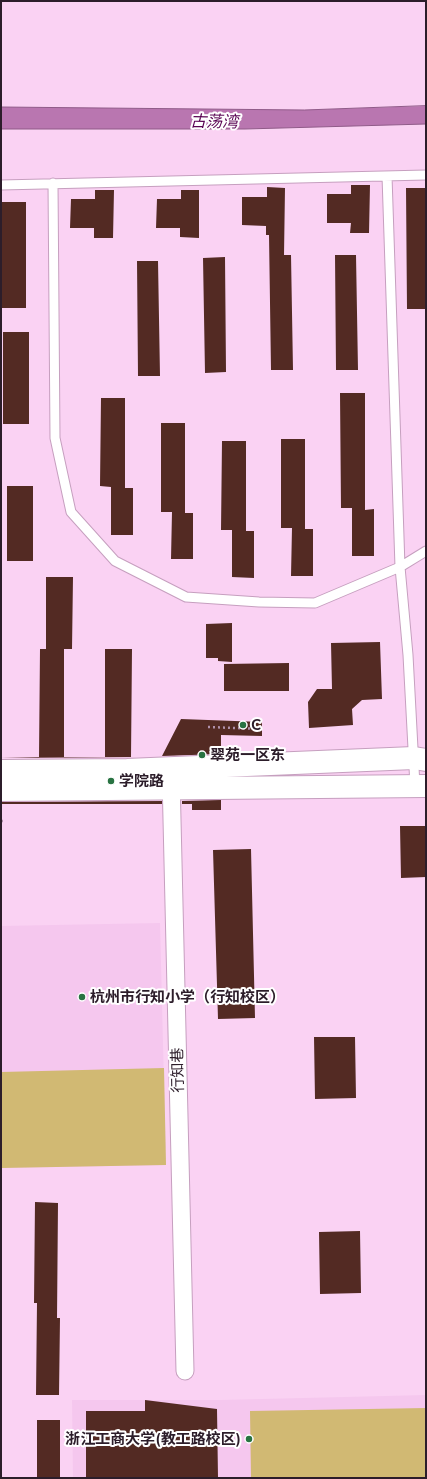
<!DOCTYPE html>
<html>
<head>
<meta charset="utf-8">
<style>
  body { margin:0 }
  #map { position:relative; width:427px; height:1479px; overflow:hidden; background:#fad2f3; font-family:Mulish,sans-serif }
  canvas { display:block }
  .frame { position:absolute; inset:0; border:2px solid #2c1d2a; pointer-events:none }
</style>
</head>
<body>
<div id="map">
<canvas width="427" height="1479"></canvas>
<div class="frame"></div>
</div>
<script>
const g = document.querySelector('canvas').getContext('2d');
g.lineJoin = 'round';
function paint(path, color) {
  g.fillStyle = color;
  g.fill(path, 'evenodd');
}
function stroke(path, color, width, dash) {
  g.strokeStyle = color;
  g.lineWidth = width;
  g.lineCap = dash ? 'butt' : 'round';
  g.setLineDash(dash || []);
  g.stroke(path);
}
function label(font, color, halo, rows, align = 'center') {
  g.font = font + ' Mulish,"Noto Sans SC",sans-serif';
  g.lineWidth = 4;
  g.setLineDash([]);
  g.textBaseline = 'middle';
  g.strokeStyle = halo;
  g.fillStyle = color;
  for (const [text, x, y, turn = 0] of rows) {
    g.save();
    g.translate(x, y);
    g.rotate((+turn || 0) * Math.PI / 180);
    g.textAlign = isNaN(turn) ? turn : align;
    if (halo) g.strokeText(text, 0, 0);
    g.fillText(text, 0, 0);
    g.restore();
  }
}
const built = new Path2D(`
  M 160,923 L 166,1165 L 1,1168 L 1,926 Z
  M 426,1395 L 426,1478 L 73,1478 L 72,1400 L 221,1400 Z`);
const green = new Path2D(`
  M 164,1068 L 166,1165 L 1,1168 L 1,1072 Z
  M 426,1408 L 426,1478 L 251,1478 L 250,1411 Z`);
const water = new Path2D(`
  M 426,106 L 426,124 L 245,129 L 1,129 L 1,107 L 304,110 Z`);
const building = new Path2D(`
  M 351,185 L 370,185 L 369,233 L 350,233 L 351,223 L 327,223 L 327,194 L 351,194 Z
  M 267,187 L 285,188 L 284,255 L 291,255 L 293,370 L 271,370 L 269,235 L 266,235 L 266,226 L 242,225 L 242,197 L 267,197 Z
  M 406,188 L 426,188 L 426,309 L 407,309 Z
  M 95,190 L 114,190 L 113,238 L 94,238 L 94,228 L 70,228 L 71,199 L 95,199 Z
  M 181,190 L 199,190 L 199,238 L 180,237 L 180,228 L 156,228 L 157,199 L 181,199 Z
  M 1,202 L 26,202 L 26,308 L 1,308 Z
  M 335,255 L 356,255 L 358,370 L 336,370 Z
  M 225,257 L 226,372 L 205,373 L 203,258 Z
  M 137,261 L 158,261 L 160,376 L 138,376 Z
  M 3,332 L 29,332 L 29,424 L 3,424 Z
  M 340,393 L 365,393 L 365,510 L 374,509 L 374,556 L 352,556 L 352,508 L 341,508 Z
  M 101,398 L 125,398 L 125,488 L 133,488 L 133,535 L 111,535 L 111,487 L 100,486 Z
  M 161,423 L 185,423 L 185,513 L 193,513 L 193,559 L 171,559 L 172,512 L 161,512 Z
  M 281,439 L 305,439 L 305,529 L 313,529 L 313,576 L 291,576 L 292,528 L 281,528 Z
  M 222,441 L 246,441 L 246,531 L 254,531 L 254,578 L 232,577 L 232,530 L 221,530 Z
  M 7,486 L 33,486 L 33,561 L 7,561 Z
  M 46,577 L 73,577 L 72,649 L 64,649 L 64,757 L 105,757 L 105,649 L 132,649 L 131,757 L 137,757 L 1,758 L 39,757 L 40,649 L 46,649 Z
  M 232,623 L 232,662 L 218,661 L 218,658 L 206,658 L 206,624 Z
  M 380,642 L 382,699 L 362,700 L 352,709 L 353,725 L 309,728 L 308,702 L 317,689 L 332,689 L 331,643 Z
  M 289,663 L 289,691 L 224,691 L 224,664 Z
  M 181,719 L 262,722 L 262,736 L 221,735 L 221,754 L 162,756 Z
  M 221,800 L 221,810 L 192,810 L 192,804 L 182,804 L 182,801 Z
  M 162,801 L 162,804 L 1,804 L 1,802 Z
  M 400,826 L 426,826 L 426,877 L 401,878 Z
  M 251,849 L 255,1018 L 218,1019 L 213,850 Z
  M 314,1037 L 355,1037 L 356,1098 L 315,1099 Z
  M 35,1202 L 58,1203 L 57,1318 L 60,1318 L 59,1395 L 36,1395 L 37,1303 L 34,1303 Z
  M 360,1231 L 361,1293 L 320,1294 L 319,1232 Z
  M 145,1400 L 217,1409 L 218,1478 L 86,1478 L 86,1411 L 145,1411 Z
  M 37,1420 L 60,1420 L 60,1478 L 37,1478 Z`);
const path = new Path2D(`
  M 208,727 L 262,729
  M 1,821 L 5,821`);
const lane = new Path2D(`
  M 387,176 L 400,567 L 408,655 L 415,786
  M 53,183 L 55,438 L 71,512 L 115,561 L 186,597 L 259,602 L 315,603 L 400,567 L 426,551
  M 1,185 L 426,175`);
const street = new Path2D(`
  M 171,777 L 185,1371`);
const secondary = new Path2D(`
  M 1,771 L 127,770 L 414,758 L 426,760
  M 1,790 L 426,786`);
const markers = [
  [243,725,4,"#287342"],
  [202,755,4,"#287342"],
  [111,781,4,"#287342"],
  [82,997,4,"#287342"],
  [249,1439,4,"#287342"]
];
const poiNames = [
  ["C",251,725],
  ["翠苑一区东",210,755],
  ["学院路",119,781],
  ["杭州市行知小学（行知校区）",90,997],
  ["浙江工商大学(教工路校区)",241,1439,"right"]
];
const streetNames = [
  ["行知巷",178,1070,-91]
];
const waterNames = [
  ["古荡湾",214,122,1]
];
paint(built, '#f5c7ee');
paint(green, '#d1b973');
paint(water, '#b976b0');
stroke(water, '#8f5b88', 1);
paint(building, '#532a23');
stroke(lane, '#c69fbf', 11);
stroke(street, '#c69fbf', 19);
stroke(secondary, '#c69fbf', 24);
stroke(path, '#b091ab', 2.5, [2, 3]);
stroke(lane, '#fff', 9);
stroke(street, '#fff', 17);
stroke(secondary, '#fff', 22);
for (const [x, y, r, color] of markers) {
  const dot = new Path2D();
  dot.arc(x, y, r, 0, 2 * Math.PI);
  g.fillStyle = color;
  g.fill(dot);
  stroke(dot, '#fff', 1.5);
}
label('bold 15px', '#2c1d2a', '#fff', poiNames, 'left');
label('15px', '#2c1d2a', '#fff', streetNames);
label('italic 16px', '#580252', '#fff', waterNames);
</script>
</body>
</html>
